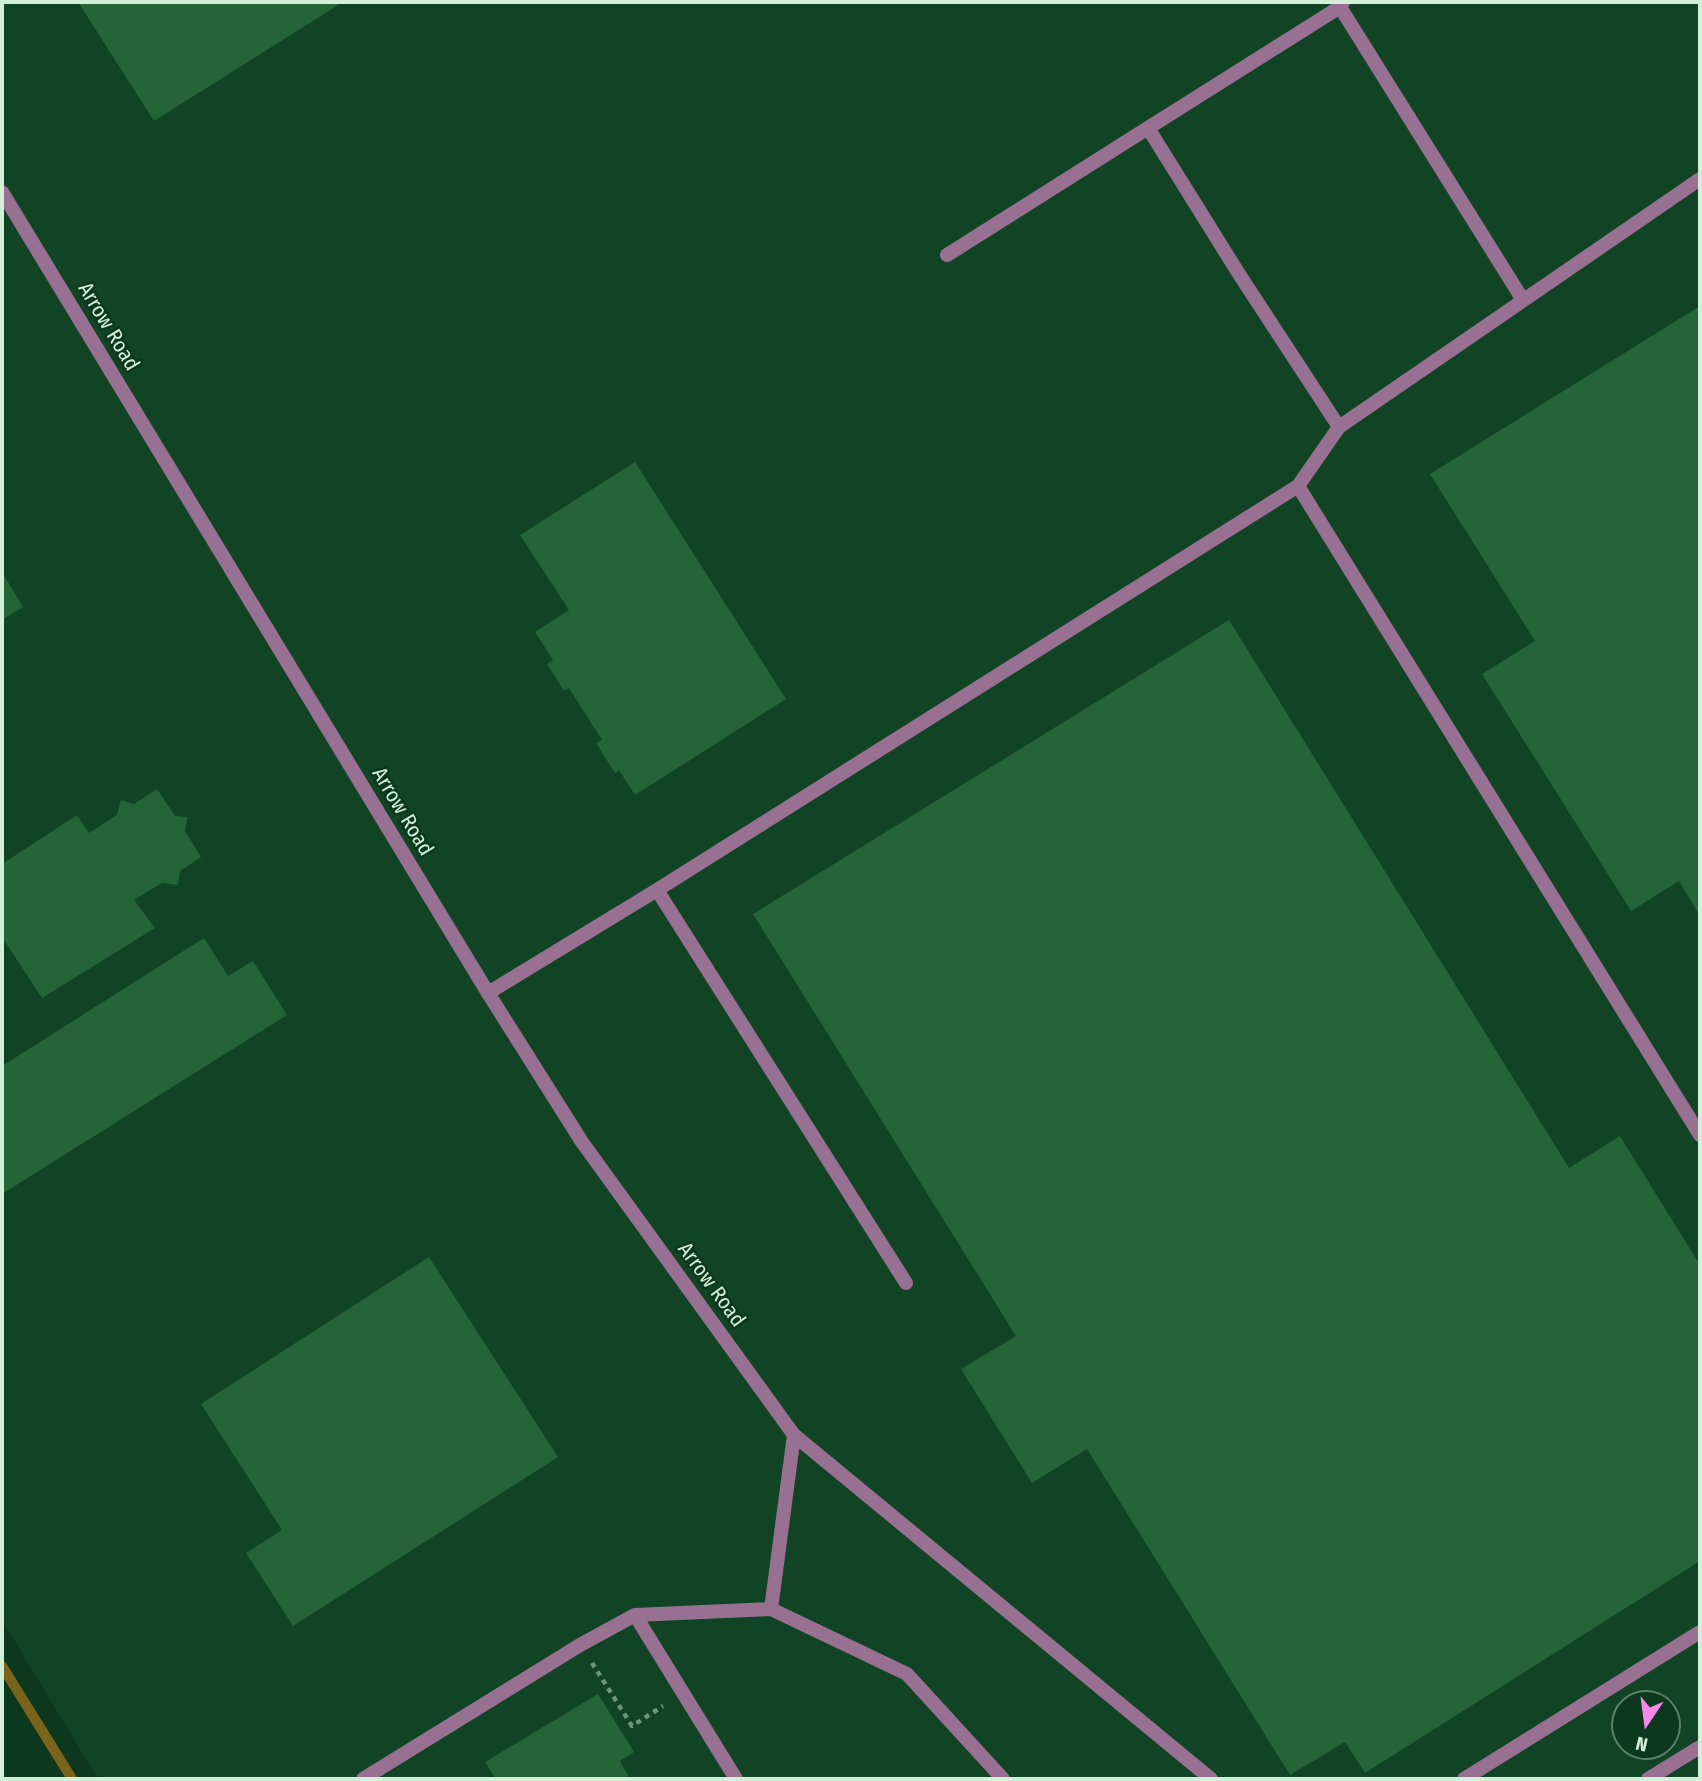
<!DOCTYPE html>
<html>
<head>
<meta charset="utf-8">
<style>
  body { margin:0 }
  #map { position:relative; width:1702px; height:1781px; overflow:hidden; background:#0c391d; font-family:"Fira Sans Condensed",sans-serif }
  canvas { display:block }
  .frame { position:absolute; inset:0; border:4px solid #d2efd8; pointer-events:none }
  .north { position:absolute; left:1611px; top:1690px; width:70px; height:70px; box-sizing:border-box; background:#0c391d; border:2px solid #5b8268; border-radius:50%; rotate:193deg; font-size:19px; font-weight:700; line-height:28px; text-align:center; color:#d2efd8 }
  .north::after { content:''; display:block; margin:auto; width:24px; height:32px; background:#f888eb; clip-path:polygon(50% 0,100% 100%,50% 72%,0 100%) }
</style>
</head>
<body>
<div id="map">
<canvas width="1702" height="1781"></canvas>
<div class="frame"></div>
<div class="north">N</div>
</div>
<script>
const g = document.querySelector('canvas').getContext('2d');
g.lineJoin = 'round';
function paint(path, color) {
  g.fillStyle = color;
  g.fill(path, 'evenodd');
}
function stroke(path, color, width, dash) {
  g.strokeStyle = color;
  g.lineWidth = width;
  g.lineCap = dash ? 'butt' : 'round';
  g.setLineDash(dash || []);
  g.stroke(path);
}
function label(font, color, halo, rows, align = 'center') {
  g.font = font + ' "Fira Sans Condensed",sans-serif';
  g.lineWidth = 5;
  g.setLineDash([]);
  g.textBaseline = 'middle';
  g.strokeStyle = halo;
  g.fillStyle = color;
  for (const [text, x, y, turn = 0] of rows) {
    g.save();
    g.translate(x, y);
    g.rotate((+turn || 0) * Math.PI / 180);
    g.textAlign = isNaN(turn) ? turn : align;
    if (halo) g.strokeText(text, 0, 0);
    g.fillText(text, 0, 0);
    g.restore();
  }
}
const built = new Path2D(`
  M 2,2 L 1700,2 L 1700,1779 L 98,1779 L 2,1620 ZM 1625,1704 L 1667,1704 L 1667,1746 L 1625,1746 Z`);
const stream = new Path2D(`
  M 2,1666 L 72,1779`);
const building = new Path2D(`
  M 78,2 L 343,2 L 154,121 Z
  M 1700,306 L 1700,916 L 1679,881 L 1631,911 L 1482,674 L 1535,641 L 1430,474 Z
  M 635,462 L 786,699 L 635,795 L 619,770 L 615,773 L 596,743 L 602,740 L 569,688 L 564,691 L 547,664 L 553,660 L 535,632 L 569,610 L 520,535 Z
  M 2,572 L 23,607 L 2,620 Z
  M 1229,620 L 1569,1168 L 1620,1136 L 1700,1265 L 1700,1561 L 1365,1773 L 1345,1742 L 1290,1775 L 1087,1449 L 1032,1483 L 961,1369 L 1016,1336 L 753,914 Z
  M 157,789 L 175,816 L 187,817 L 185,831 L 201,857 L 180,871 L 178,885 L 162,883 L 134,900 L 155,928 L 42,998 L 2,937 L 2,864 L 77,815 L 89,833 L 117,815 L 121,800 L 134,804 Z
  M 204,938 L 228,976 L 253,961 L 287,1015 L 2,1194 L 2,1066 Z
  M 429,1257 L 558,1457 L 293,1626 L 246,1553 L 282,1530 L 201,1404 Z
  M 598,1694 L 634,1752 L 620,1761 L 630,1779 L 496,1779 L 485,1762 Z`);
const path = new Path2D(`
  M 592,1663 L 632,1726 L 663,1706`);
const lane = new Path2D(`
  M 1343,2 L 1340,7 L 1523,300
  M 947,255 L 1148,128
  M 1339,427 L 1239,274 L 1148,128 L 1340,7
  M 1298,486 L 1700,1135
  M 657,890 L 906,1283
  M 488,993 L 657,890 L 1298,486 L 1339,427 L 1700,179
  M 794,1435 L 1211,1779
  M 771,1609 L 907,1674 L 1003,1779
  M 635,1615 L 736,1779
  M 363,1779 L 580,1645 L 635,1615 L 771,1609 L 794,1435
  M 1464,1779 L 1700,1632
  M 1648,1779 L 1700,1747`);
const street = new Path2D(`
  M 2,192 L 488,993 L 582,1142 L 794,1435`);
const streetNames = [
  ["Arrow Road",108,327,59],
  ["Arrow Road",402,812,59],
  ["Arrow Road",711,1285,54]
];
paint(built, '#114425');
stroke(stream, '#7a641b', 10);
paint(building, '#256339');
stroke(path, '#6f947b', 4.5, [5, 5]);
stroke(lane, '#987092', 14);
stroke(street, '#987092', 14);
label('21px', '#d2efd8', '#0c391d', streetNames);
</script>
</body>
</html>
